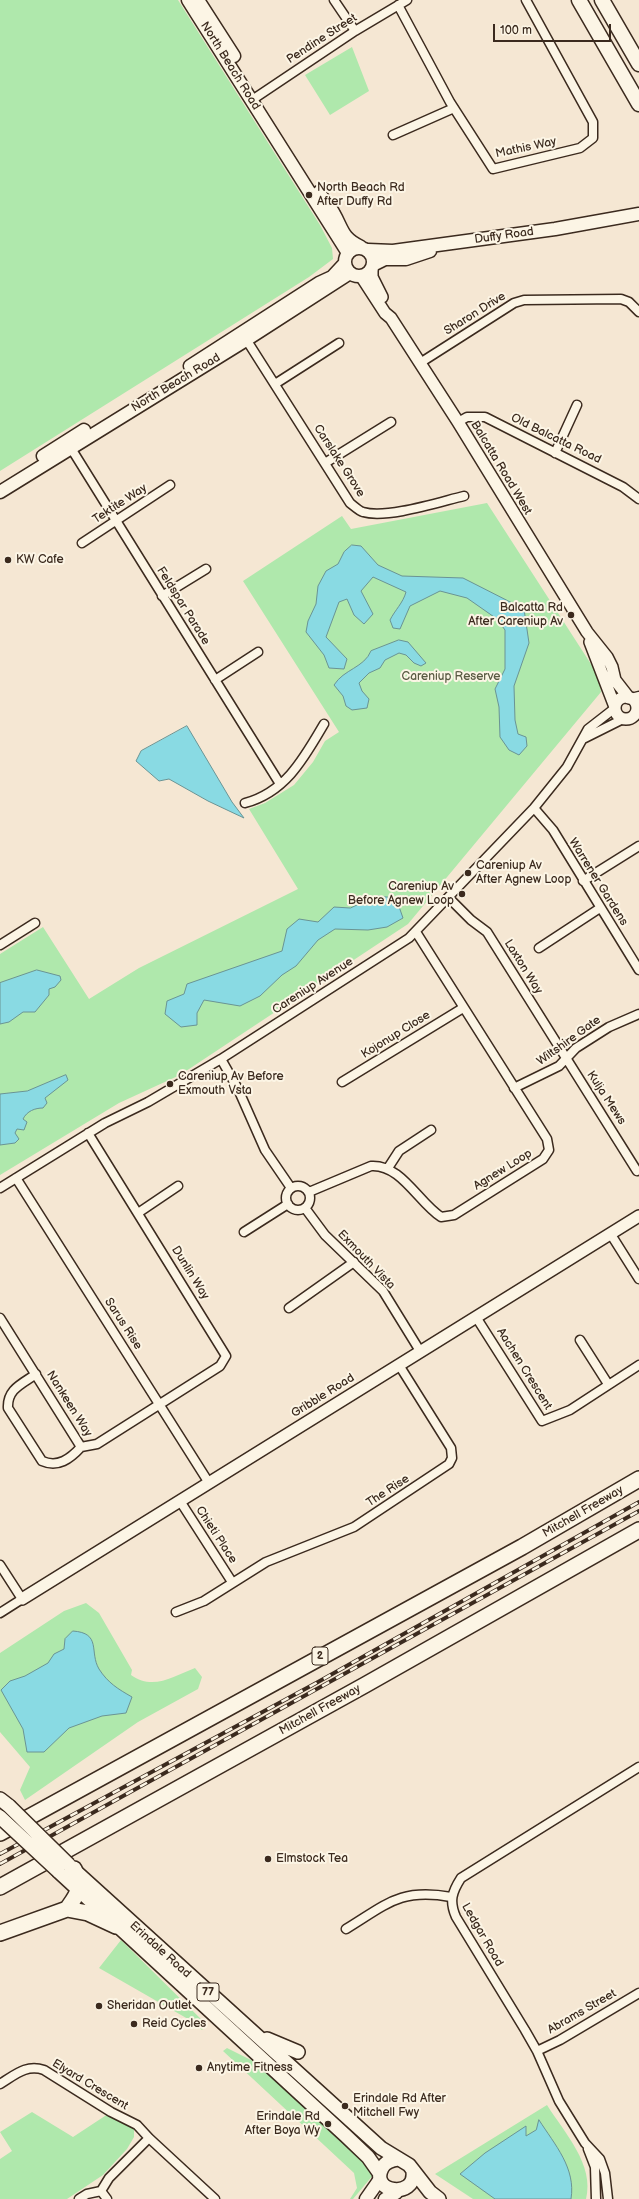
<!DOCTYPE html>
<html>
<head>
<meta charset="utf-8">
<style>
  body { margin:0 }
  #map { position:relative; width:639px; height:2199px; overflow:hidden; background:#f5e7d3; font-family:"Balsamiq Sans",sans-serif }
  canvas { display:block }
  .scale { position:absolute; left:493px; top:24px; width:118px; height:18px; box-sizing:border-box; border:2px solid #3b2a1e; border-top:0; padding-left:5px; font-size:12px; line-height:14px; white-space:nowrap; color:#3b2a1e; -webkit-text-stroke:3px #fcf5e5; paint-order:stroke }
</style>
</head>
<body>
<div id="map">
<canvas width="639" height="2199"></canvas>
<div class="scale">100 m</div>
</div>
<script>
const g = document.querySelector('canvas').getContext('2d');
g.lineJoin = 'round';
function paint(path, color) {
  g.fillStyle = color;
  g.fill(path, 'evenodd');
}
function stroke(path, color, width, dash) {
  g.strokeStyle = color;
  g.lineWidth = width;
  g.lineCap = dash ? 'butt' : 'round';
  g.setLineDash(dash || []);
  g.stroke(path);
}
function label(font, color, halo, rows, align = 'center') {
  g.font = font + ' "Balsamiq Sans",sans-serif';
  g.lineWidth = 4;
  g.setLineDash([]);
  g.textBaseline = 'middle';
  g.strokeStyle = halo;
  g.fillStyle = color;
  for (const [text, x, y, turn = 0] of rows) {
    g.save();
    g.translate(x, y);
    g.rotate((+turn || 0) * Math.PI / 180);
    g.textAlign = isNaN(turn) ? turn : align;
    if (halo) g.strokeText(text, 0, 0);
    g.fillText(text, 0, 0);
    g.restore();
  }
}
const green = new Path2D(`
  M 0,0 L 178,0 L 320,225 L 332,248 L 333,259 L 309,277 L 0,471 Z
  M 352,47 L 369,91 L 330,115 L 305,75 Z
  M 487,503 L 598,675 L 601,692 L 408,924 L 180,1075 L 119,1103 L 0,1175 L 0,954 L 43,927 L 89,999 L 139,968 L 298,889 L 249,809 L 265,803 L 294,785 L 313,762 L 325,741 L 339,732 L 243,581 L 342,516 L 351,529 Z
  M 86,1603 L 99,1613 L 132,1670 L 131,1675 C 153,1691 174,1676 195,1668 L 202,1677 L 198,1689 L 138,1722 L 25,1800 L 20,1790 L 30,1767 L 0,1732 L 0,1653 L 64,1611 Z
  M 121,1940 L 206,2024 L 202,2030 L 195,2023 L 99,1968 Z
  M 227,2048 L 255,2062 L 278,2081 L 369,2164 L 374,2174 L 353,2199 L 350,2199 L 357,2188 L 354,2173 L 223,2051 Z
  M 547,2105 C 564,2132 595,2165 586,2199 L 473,2199 L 435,2174 Z
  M 32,2112 L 73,2137 L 111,2112 L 134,2128 L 134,2137 L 127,2149 L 103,2175 L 67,2199 L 0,2199 L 0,2159 L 12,2151 L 0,2132 Z`);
const water = new Path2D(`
  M 352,545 L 361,546 L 378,565 L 402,576 L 463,578 L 524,609 L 529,643 L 514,686 L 515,720 L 518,734 L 526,737 L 527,746 L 519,755 L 509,750 L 500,737 L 499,707 L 495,689 L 505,669 L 505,630 L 497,619 L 467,598 L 440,591 L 410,606 L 400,629 L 393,628 L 390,620 C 395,610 403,603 406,592 L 373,577 L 361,591 L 373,614 L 364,624 L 354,615 L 347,599 L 339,602 L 326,637 L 347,659 L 344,669 L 329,668 L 324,655 L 306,632 L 308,621 L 316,604 L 318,586 L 326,571 L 338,564 L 344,552 Z
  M 399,640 L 408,642 L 426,663 L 421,666 L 414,663 L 406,655 L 399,653 L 385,660 L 380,668 L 369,673 L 359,683 L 362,691 L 369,699 L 367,708 L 352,710 L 346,706 L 343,696 L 334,685 C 344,669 364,668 371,651 Z
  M 187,726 L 232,802 L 244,818 L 208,801 L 169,779 L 159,781 L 136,761 L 141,751 Z
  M 377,896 L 396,898 L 403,918 L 387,927 L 368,930 L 335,929 L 318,940 L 296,966 L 282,975 L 260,996 L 240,1006 L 204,1000 L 197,1013 L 197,1025 L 181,1027 L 165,1014 L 167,1001 L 184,994 L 187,984 L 282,951 L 287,929 L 299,919 L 318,922 L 334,907 L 350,908 Z
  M 37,970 L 60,976 L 61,980 L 55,987 L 49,989 L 49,995 L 35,1012 L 23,1012 L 9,1022 L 0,1024 L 0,983 Z
  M 66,1075 L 68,1080 L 45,1098 L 47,1103 L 43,1108 C 35,1108 27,1111 23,1119 L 27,1122 L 24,1130 L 17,1129 L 15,1133 L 19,1139 L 15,1143 L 0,1145 L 0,1094 L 27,1091 Z
  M 73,1631 C 102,1633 89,1652 99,1669 C 108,1683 118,1689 132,1697 L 126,1713 L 102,1716 L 69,1728 L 44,1752 L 27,1752 L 23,1729 L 1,1690 L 10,1681 L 25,1676 L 48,1663 L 54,1654 L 64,1649 L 65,1639 Z
  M 539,2120 C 555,2145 576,2168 571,2199 L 495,2199 L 460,2174 L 485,2153 L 526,2126 L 526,2136 L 536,2130 Z`);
const minor = new Path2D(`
  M 334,0 L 355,31
  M 398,5 L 450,102 L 493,169 L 580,148 L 593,138 L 593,122 L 526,0
  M 252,100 L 355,31 L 407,0
  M 393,135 L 454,108
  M 244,336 L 350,503 C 354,506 359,511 363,512 C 387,519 439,502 464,496
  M 420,363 L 514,303 L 524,300 L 621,299 L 629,302 L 639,312
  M 275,384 L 339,343
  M 458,422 L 467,417 L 485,417 L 623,487 L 639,499
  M 69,445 L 280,784
  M 555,453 L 577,405
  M 325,463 L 391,422
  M 82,543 L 170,485
  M 162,596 L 206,569
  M 215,680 L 258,652
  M 631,698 L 639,696
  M 637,711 L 639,710
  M 583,739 L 623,719
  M 245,803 C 286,792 304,758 324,724
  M 534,808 L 553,830 L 639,970
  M 583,881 L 639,846
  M 449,898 L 471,920 L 487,932 L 637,1171
  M 0,945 L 35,923
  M 539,948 L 600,908
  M 221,1059 L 238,1089 L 265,1150 L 291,1188
  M 342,1082 L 463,1008
  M 514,1088 L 559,1066 L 576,1048 L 609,1027 L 639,1014
  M 388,1168 L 399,1151 L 431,1130
  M 16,1178 L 209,1483
  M286 1198a12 12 0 1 1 24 0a12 12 0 1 1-24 0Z
  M 0,1188 L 105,1123 L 148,1102 L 221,1059 L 409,938 L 534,808 L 567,767 L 588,729 L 615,708
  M 309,1192 L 371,1166 C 401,1164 418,1202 441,1217 L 454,1215 L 543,1159 L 549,1150 L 547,1139 L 416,932
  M 305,1208 L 325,1235 L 383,1291 L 420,1351
  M 138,1213 L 178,1186
  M 244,1232 L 288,1204
  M 610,1233 L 639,1279
  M 289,1308 L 354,1262
  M 476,1317 L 542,1421 L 570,1410 L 639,1365
  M 0,1318 L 81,1447 L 97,1444 L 220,1366 L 226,1356 L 88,1133
  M 580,1340 L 608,1384
  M 36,1374 C 22,1384 7,1389 8,1408 L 42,1461 C 58,1468 70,1459 81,1447
  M 180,1501 L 232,1582
  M 0,1565 L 22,1599 L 0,1613
  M 176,1612 L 204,1601 L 266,1562 L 354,1527 L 449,1464 L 452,1458 L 451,1448 L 399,1365
  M 346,1929 C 387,1904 400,1888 451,1897
  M 537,2051 L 560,2040 L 639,1993
  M 0,2084 C 15,2075 26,2064 44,2070 L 111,2112 L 137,2125 L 149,2138 L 215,2199
  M 588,2149 L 595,2167 L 596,2199
  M 101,2191 L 107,2199
  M 79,2199 L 87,2194 L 101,2191 L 109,2178 L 149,2138
  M 608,2199 L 605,2173 L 600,2159 L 585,2143 L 559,2101 L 537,2051 L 525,2030 L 456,1917 C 449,1901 452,1892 461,1878 L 639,1767`);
const tertiary = new Path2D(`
  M 372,269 L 372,277 L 382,297
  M 361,276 L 385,313 L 391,318 L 458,422 L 587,632 L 607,657 L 612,667 L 615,680 L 629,698
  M 590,642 L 615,707
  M615 708a11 11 0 1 1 22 0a11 11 0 1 1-22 0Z
  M 22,1599 L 639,1216`);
const secondary = new Path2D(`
  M 188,0 L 348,253
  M 198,0 L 234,56
  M 319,192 C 323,200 330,206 334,214 C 343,230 342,238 361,247
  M345 262a14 14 0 1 1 28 0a14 14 0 1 1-28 0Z
  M 368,250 L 393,251 L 555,229 L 639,214
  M 373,265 L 385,259 L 406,259 L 430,251
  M 190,366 L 319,283 L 332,277 L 345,263
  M 43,456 L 84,430
  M 0,492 L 246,340 L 350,273
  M 366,2199 L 380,2179
  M 385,2199 L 396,2193`);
const primary = new Path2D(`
  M 0,1799 L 9,1806
  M 73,1869 L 381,2148 L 409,2165 L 430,2192 L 439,2199
  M 58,1871 L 346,2136 L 368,2157 L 380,2174
  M 267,2039 L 298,2052
  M 398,2159 C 391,2160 385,2162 382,2168 C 369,2193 416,2199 413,2172`);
const trunk = new Path2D(`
  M 579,0 L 639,104
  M 602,0 L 639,64`);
const motorway = new Path2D(`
  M 0,1833 L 522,1547 L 639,1479
  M 0,1887 L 365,1685 L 639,1530
  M 67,1909 C 78,1893 83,1889 74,1869
  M 0,1933 L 67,1909 L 88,1913 L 116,1926`);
const rail = new Path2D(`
  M 0,1854 L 318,1682 L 639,1502
  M 0,1864 L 639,1511`);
const primaryBridge = new Path2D(`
  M 9,1806 L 69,1865
  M 0,1817 L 58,1871`);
const markers = [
  [309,195,4,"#3b2a1e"],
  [8,560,4,"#3b2a1e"],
  [571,615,4,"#3b2a1e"],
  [468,873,4,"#3b2a1e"],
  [462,894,4,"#3b2a1e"],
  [170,1084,4,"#3b2a1e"],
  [268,1859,4,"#3b2a1e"],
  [99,2006,4,"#3b2a1e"],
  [134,2024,4,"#3b2a1e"],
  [199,2068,4,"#3b2a1e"],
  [345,2106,4,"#3b2a1e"],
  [328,2124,4,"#3b2a1e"]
];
const shields = [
  [320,1656,16],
  [208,1992,22]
];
const shieldNames = [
  ["2",320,1656],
  ["77",208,1992]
];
const streetNames = [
  ["Pendine Street",322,39,-33],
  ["North Beach Road",230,66,58],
  ["Mathis Way",526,148,-12],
  ["Duffy Road",504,236,-8],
  ["Sharon Drive",475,314,-32],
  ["North Beach Road",176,383,-31],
  ["Old Balcatta Road",556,439,26],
  ["Carslake Grove",339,461,57],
  ["Balcatta Road West",501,468,59],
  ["Tektite Way",120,504,-33],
  ["Feldspar Parade",183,606,58],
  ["Warrener Gardens",598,882,58],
  ["Laxton Way",523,967,58],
  ["Careniup Avenue",313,986,-33],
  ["Kojonup Close",396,1035,-32],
  ["Wiltshire Gate",569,1041,-36],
  ["Kulja Mews",606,1098,57],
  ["Agnew Loop",503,1170,-32],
  ["Exmouth Vista",366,1260,46],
  ["Dunlin Way",190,1273,58],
  ["Sarus Rise",123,1324,57],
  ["Aachen Crescent",524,1369,58],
  ["Gribble Road",323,1396,-32],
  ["Nankeen Way",69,1404,58],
  ["The Rise",388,1491,-33],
  ["Mitchell Freeway",583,1512,-30],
  ["Chieti Place",216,1535,57],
  ["Mitchell Freeway",320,1710,-29],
  ["Ledgar Road",482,1935,60],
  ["Erindale Road",160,1950,42],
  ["Abrams Street",582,2012,-30],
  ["Elyard Crescent",90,2085,31]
];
const poiNames = [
  ["North Beach Rd",317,188],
  ["After Duffy Rd",317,202],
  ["KW Cafe",16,560],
  ["Balcatta Rd",563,608,"right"],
  ["After Careniup Av",563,622,"right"],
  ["Careniup Av",476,866],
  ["After Agnew Loop",476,880],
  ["Careniup Av",454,887,"right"],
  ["Before Agnew Loop",454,901,"right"],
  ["Careniup Av Before",178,1077],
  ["Exmouth Vsta",178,1091],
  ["Elmstock Tea",276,1859],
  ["Sheridan Outlet",107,2006],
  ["Reid Cycles",142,2024],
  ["Anytime Fitness",207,2068],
  ["Erindale Rd After",353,2099],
  ["Mitchell Fwy",353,2113],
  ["Erindale Rd",320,2117,"right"],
  ["After Boya Wy",320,2131,"right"]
];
const parkNames = [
  ["Careniup Reserve",451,677]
];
paint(green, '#afe8ac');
paint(water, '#89dae3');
stroke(water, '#6a9494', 1);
stroke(minor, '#3b2a1e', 11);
stroke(tertiary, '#3b2a1e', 14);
stroke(secondary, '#3b2a1e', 15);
stroke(primary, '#3b2a1e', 16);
stroke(trunk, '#3b2a1e', 17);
stroke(motorway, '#3b2a1e', 18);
stroke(minor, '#fcf5e5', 8);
stroke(tertiary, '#fcf5e5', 11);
stroke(secondary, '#fcf5e5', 12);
stroke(primary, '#fcf5e5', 13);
stroke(trunk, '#fcf5e5', 14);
stroke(motorway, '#fcf5e5', 15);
stroke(rail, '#3b2a1e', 4);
stroke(rail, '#fcf5e5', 2.5, [8]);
stroke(primaryBridge, '#3b2a1e', 16, []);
stroke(primaryBridge, '#fcf5e5', 13);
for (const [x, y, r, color] of markers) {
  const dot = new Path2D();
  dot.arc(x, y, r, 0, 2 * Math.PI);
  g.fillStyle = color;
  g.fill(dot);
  stroke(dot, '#fcf5e5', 1.5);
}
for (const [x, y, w] of shields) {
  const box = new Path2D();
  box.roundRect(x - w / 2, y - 9, w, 18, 3);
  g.fillStyle = '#fcf5e5';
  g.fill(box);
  stroke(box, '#3b2a1e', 1);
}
label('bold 11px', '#3b2a1e', null, shieldNames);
label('12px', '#3b2a1e', '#fcf5e5', streetNames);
label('12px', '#3b2a1e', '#fcf5e5', poiNames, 'left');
label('12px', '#585a42', '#fcf5e5', parkNames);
</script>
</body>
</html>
